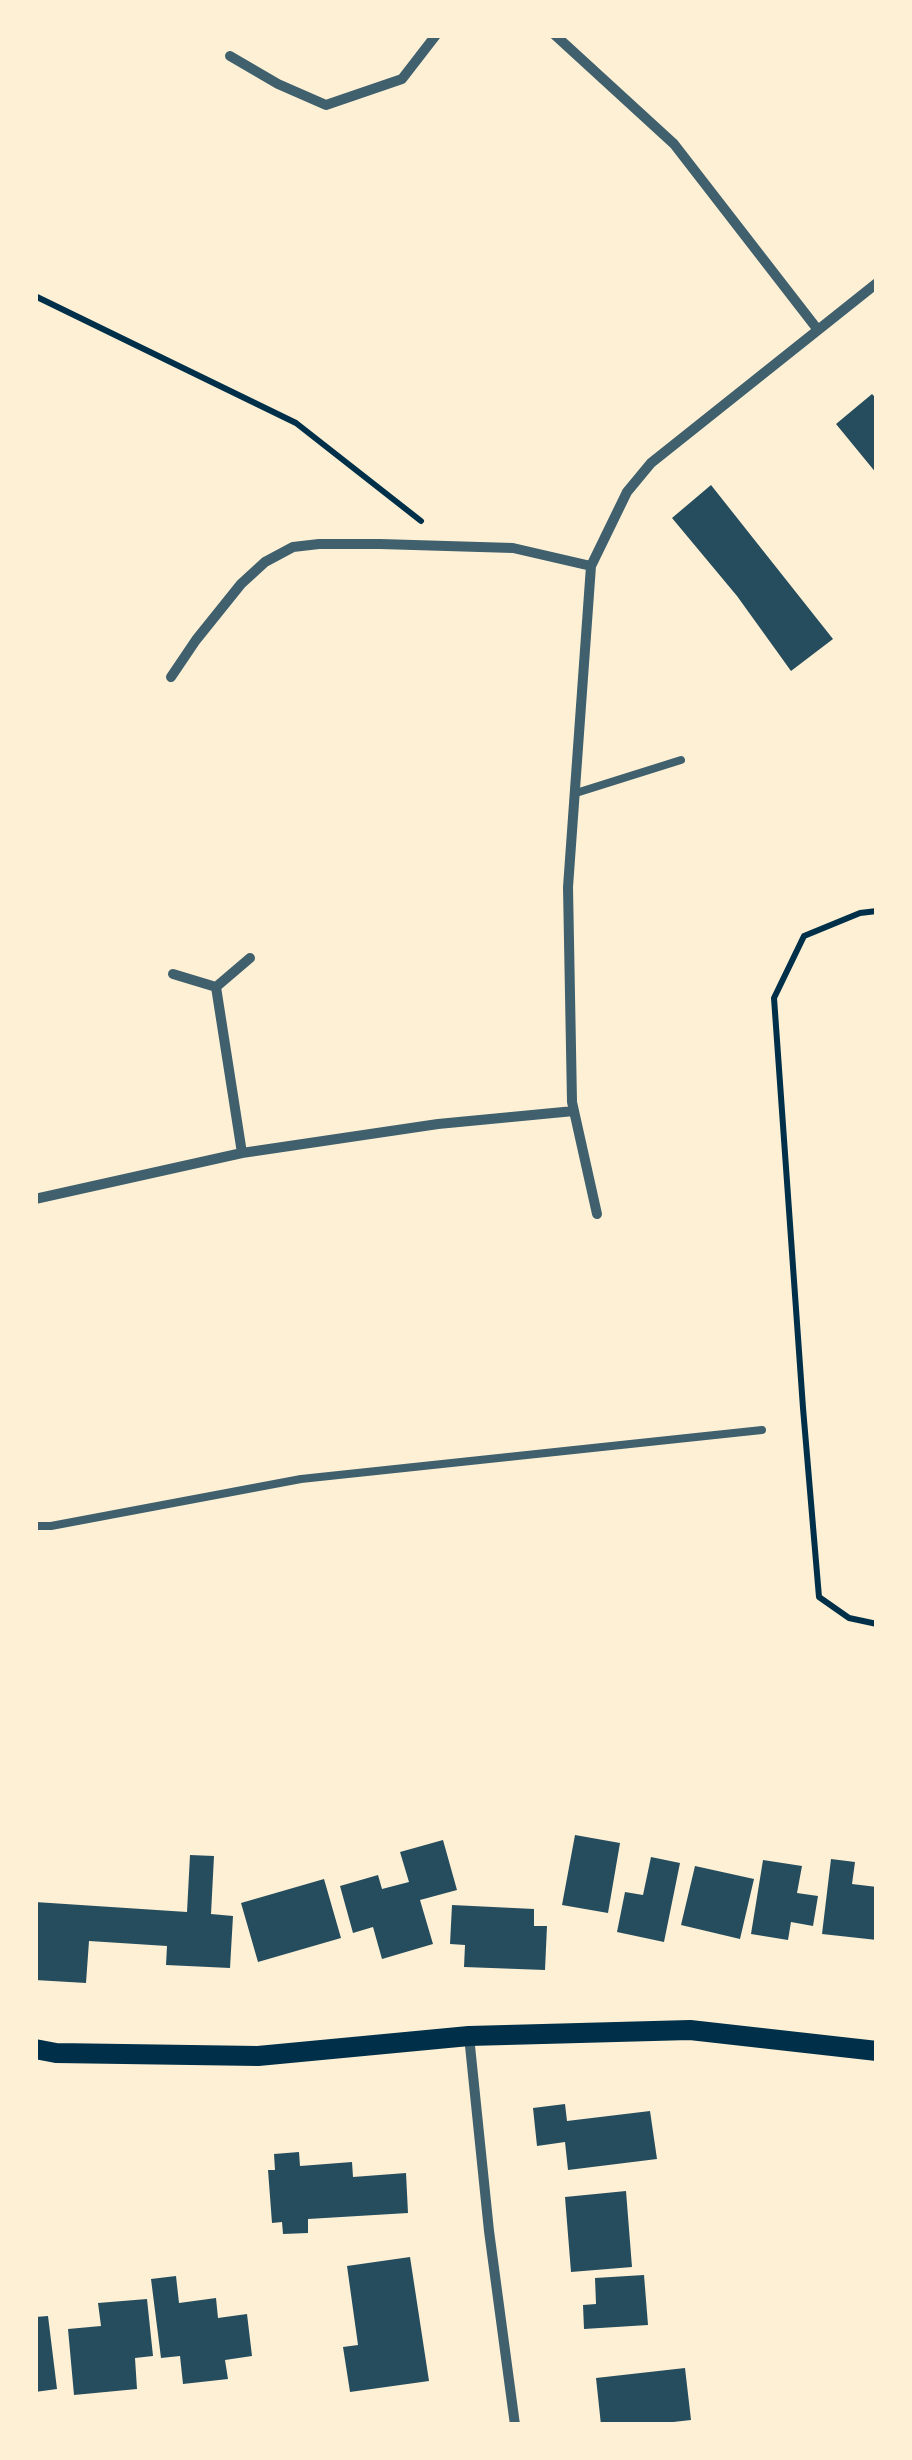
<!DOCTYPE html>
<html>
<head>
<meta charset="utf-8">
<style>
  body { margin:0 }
  #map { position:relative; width:912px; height:2460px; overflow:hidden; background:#fdf0d5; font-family:"IBM Plex Serif",serif }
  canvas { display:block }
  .frame { position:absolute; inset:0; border:38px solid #fdf0d5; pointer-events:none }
</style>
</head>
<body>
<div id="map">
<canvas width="912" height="2460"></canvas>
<div class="frame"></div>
</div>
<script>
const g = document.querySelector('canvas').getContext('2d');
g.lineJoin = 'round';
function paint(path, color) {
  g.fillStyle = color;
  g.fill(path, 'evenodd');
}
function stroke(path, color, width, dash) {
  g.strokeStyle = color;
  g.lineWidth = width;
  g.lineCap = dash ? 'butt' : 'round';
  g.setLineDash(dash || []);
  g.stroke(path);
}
const building = new Path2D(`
  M 872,394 L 877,399 L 877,474 L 836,424 Z
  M 711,485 L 833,639 L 791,671 L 737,596 L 672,518 Z
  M 575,1835 L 620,1843 L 608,1913 L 562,1905 Z
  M 443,1840 L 457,1890 L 420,1900 L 433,1944 L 382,1959 L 373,1927 L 353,1933 L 340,1886 L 378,1875 L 382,1889 L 409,1882 L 400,1852 Z
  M 190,1855 L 214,1856 L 211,1914 L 233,1916 L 230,1968 L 166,1965 L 167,1946 L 89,1941 L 86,1983 L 35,1980 L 35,1902 L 187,1912 Z
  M 651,1857 L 680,1863 L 664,1942 L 617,1932 L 625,1892 L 643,1895 Z
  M 831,1859 L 855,1862 L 852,1884 L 877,1887 L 877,1940 L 822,1934 Z
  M 763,1860 L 802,1866 L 797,1893 L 818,1896 L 813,1926 L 791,1922 L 788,1940 L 751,1934 Z
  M 695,1866 L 754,1879 L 740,1939 L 681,1925 Z
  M 324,1879 L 341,1938 L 258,1962 L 241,1903 Z
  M 452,1905 L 534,1909 L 534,1926 L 547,1926 L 545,1970 L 464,1967 L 465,1945 L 450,1944 Z
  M 565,2104 L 567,2121 L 650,2111 L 657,2159 L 568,2170 L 565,2142 L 537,2146 L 533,2108 Z
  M 299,2152 L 300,2166 L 352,2162 L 353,2177 L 406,2173 L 408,2213 L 308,2219 L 308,2233 L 283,2234 L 282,2222 L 272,2223 L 268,2170 L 275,2170 L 274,2154 Z
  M 626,2191 L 632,2267 L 571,2272 L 565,2197 Z
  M 410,2257 L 429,2381 L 350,2392 L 343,2347 L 358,2345 L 347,2266 Z
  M 644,2275 L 648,2325 L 584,2329 L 583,2305 L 596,2304 L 595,2278 Z
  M 176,2276 L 179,2303 L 216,2298 L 218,2318 L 247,2314 L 252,2356 L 225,2360 L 228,2379 L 183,2384 L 180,2356 L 161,2358 L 151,2279 Z
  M 147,2299 L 153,2356 L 135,2358 L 137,2389 L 74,2395 L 68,2329 L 101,2326 L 98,2303 Z
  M 48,2316 L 57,2389 L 35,2392 L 35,2317 Z
  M 685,2368 L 691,2420 L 647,2425 L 601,2425 L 596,2378 Z`);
const path = new Path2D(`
  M 35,296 L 296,423 L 421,521
  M 877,911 L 860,913 L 804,936 L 774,998 L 803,1408 L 819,1597 L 849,1618 L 877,1624`);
const service = new Path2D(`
  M 576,793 L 681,760
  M 35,1526 L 51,1526 L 301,1479 L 762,1430`);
const minor = new Path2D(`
  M 555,35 L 674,144 L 818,330
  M 230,56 L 278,84 L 326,105 L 402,79 L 436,35
  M 171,677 L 196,640 L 241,584 L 265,562 L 293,547 L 319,544 L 380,544 L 513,548 L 591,566
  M 173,974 L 216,987 L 250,958
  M 216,987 L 242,1153
  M 35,1199 L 242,1153 L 438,1124 L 574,1111
  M 597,1214 L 572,1102 L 568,887 L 591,566 L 627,492 L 651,463 L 877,283
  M 469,2036 L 489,2231 L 515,2425`);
const secondary = new Path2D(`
  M 35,2049 L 56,2053 L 258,2056 L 469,2036 L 690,2030 L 877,2051`);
paint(building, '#264d5e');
stroke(path, '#003049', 6);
stroke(service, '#3f606c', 8);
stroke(minor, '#3f606c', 10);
stroke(secondary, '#003049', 20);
</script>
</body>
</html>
